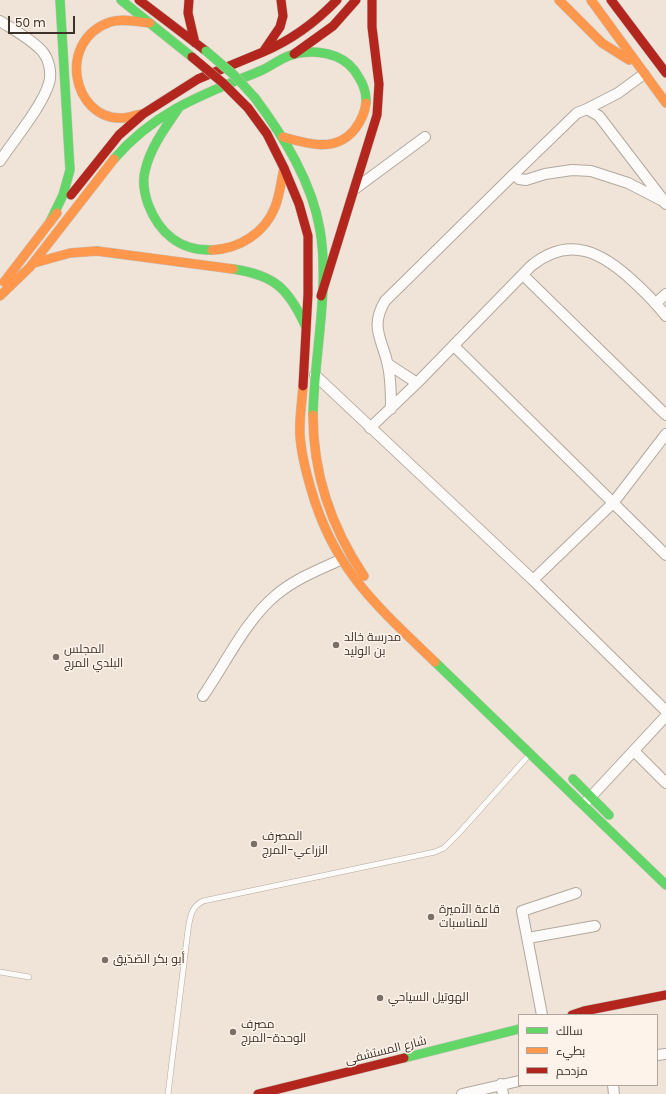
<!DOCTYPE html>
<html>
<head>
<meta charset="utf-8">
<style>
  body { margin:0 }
  #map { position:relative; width:666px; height:1094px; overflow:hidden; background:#f0e4d8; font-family:Poppins,Cairo,sans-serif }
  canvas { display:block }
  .legend { position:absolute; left:518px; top:1014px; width:140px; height:72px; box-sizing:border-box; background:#fdf3ea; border:1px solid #b0a69d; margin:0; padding:5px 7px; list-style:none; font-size:12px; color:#3c322a }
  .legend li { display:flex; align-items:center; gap:8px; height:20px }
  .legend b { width:20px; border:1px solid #b0a69d }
  .scale { position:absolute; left:8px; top:16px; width:67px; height:18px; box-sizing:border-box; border:2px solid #3c322a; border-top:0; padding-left:5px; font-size:12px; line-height:14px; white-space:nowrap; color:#3c322a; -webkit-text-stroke:3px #fdf3ea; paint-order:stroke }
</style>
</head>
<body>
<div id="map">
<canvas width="666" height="1094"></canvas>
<ul class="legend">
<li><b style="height:5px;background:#63d668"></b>سالك</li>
<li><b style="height:5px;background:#ff974d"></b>بطيء</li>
<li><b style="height:5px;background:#b3261e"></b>مزدحم</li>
</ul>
<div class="scale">50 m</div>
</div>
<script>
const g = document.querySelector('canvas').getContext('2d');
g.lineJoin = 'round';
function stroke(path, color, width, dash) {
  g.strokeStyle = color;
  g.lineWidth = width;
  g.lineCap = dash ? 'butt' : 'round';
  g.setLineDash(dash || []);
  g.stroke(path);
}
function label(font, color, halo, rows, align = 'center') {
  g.font = font + ' Poppins,Cairo,sans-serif';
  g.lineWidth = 3;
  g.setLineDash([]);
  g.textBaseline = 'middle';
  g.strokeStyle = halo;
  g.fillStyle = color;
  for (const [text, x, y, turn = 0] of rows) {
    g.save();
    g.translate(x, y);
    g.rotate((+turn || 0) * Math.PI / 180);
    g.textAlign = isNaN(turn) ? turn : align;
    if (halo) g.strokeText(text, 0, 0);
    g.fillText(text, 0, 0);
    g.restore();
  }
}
const lane = new Path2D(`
  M 0,972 L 29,977
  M 168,1094 L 188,930 C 190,917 191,907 203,901 L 435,852 L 444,848 L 459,833 L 529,755`);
const street = new Path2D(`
  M 0,21 C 14,30 31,39 42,51 C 49,59 52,73 49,83 C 43,105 14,140 0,161
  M 587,109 L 618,93 L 644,74
  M 514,174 L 577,113 L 587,109 L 599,116 L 661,197
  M 356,188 L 425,137
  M 523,275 L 666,415
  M 656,303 L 666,294
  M 454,346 L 666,555
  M 388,364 L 417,383
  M 315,375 L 533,580 L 666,711
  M 391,409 C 391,395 391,380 388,366 C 383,340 369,328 385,301 L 514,174 L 519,179 L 526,180 L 545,174 L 572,170 L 591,171 L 628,183 L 663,201 L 666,204
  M 370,428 L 417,383 L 531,266 C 570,234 603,253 634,282 C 646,293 656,303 666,316
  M 533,580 L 613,503 L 666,434
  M 203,696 C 226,663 245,621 276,595 C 295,579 318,570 340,560
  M 634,751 L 666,783
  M 587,801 L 666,716
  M 528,938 L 595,926
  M 542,1015 L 522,911 L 576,893
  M 657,1055 L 666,1054
  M 501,1084 L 503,1094
  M 613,1085 L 614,1094
  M 462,1094 L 519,1081`);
const fast = new Path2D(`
  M 121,0 L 192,57
  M 255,98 C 284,137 312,182 320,230 C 330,288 314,356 313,415
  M 178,109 C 165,128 150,148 145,171 C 142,182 144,192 148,204 C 159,233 180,251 212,250
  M 114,159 C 155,111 204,94 260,71 C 272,66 283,56 295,54 C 315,49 341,53 354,70 C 361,80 367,90 366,103
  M 50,222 L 63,195 L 70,170 L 60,0
  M 233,269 C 274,275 288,288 305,325
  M 435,662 L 666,885
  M 573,779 L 609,815
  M 404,1058 L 519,1029`);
const slow = new Path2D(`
  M 559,0 L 602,43 L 629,60
  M 591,0 L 666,103
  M 142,114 C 135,115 128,118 121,118 C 73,119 56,41 110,22 C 122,18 138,22 150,23
  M 283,137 C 308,144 336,153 355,129 C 361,121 365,113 366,103
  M 212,250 C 239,249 265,233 275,207 C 280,195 281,181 284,168
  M 34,263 L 70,253 L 97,251 L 233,269
  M 4,282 L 57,213
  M 0,296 L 30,267 L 114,159
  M 303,386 C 302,402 299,419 300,435 C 301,453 306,472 311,489 C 334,570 377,606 435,662
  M 313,415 C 313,474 331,527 364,576`);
const jam = new Path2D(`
  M 139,0 L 206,51
  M 189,0 L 188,13 L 195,43
  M 611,0 L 666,73
  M 263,52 C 292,40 315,23 337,0
  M 294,54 L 333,26 L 356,0
  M 248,108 L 267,134 L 284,168 L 299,204 L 308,236 L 308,294 L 303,386
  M 71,195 L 119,135 L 143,114 L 198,79 L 263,52 L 280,27 L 283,16 L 281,0
  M 321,296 L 377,115 L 379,84 L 372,27 L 372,0
  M 572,1015 L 584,1011 L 666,995
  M 258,1094 L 404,1058`);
const fastBridge = new Path2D(`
  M 206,51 L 234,75 L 255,98`);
const jamBridge = new Path2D(`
  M 192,57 L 223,83 L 248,108`);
const markers = [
  [336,645,4,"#7b7067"],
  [56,657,4,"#7b7067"],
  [254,844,4,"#7b7067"],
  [431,917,4,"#7b7067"],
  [105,960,4,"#7b7067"],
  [380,998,4,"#7b7067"],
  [233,1032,4,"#7b7067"]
];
const poiNames = [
  ["مدرسة خالد",344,638],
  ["بن الوليد",344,652],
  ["المجلس",64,650],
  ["البلدي المرج",64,664],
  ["المصرف",262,837],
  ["الزراعي-المرج",262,851],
  ["قاعة الأميرة",439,910],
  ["للمناسبات",439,924],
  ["أبو بكر الصّدّيق",113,960],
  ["الهوتيل السياحي",388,998],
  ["مصرف",241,1025],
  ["الوحدة-المرج",241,1039]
];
const streetNames = [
  ["شارع المستشفى",386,1051,-14]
];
stroke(lane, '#b1a89e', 6);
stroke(street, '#b1a89e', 12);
stroke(fast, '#c7c1ba', 10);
stroke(slow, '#c7c1ba', 10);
stroke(jam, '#c7c1ba', 10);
stroke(lane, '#fdfbf9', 5);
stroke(street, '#fdfbf9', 10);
stroke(fast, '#63d668', 9);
stroke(slow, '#ff974d', 9);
stroke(jam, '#b3261e', 9);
stroke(fastBridge, '#c7c1ba', 10, []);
stroke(jamBridge, '#c7c1ba', 10, []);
stroke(fastBridge, '#63d668', 9);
stroke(jamBridge, '#b3261e', 9);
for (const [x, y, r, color] of markers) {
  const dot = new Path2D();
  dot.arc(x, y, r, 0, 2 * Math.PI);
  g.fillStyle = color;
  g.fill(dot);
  stroke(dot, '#fdf3ea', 1.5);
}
label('12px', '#3c322a', '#fdf3ea', poiNames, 'left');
label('12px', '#3c322a', '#fdf3ea', streetNames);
</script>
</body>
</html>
